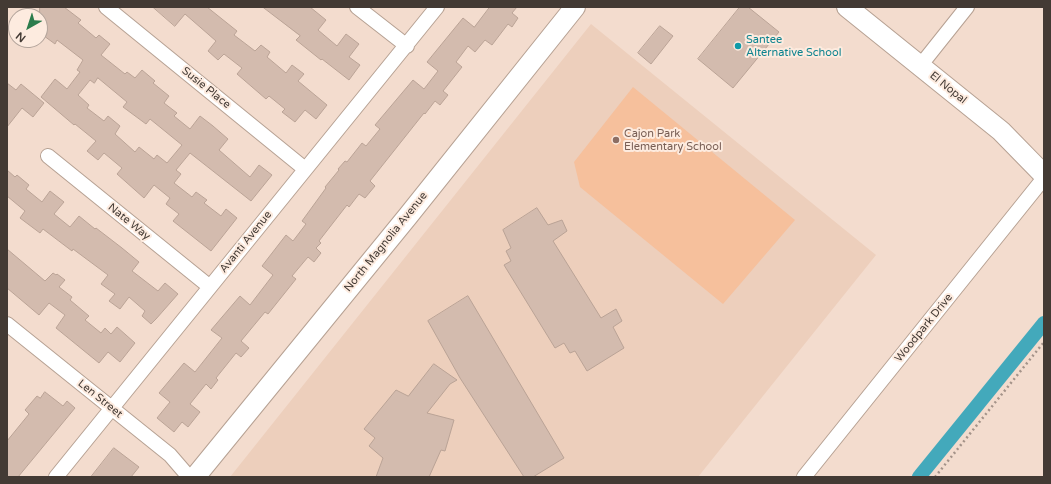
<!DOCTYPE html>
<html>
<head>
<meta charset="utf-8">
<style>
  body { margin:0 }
  #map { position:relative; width:1051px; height:484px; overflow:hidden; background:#f3dcce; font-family:"Varela Round",sans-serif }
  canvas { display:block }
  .frame { position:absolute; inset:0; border:8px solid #433a34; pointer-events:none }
  .north { position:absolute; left:8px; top:8px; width:40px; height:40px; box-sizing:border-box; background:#fdebdf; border:1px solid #b3a49b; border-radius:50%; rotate:219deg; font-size:11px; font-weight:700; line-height:16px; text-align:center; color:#433a34 }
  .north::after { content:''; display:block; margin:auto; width:14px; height:18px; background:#2c7c4c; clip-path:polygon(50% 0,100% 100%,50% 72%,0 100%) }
</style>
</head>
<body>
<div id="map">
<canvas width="1051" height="484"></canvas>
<div class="frame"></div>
<div class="north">N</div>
</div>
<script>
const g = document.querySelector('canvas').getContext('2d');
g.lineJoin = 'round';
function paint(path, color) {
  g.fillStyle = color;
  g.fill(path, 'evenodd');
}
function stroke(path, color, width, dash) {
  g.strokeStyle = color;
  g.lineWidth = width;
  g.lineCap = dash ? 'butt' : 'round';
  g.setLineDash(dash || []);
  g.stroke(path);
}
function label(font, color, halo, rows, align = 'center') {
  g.font = font + ' "Varela Round",sans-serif';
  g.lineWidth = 4;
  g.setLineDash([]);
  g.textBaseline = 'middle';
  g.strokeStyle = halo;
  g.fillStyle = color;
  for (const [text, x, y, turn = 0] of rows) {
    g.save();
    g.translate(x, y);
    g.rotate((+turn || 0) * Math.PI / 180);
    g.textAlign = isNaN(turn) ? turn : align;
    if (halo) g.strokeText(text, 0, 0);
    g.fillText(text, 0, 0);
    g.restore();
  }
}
const built = new Path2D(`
  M 591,24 L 876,255 L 698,477 L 230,477 Z`);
const green = new Path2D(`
  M 633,87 L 795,220 L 723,304 L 580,187 L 574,162 Z`);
const canal = new Path2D(`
  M 919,477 L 1044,323`);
const building = new Path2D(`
  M 40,7 L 64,7 L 81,20 L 78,23 L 96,38 L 99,35 L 110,44 L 101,55 L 125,74 L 127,72 L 135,78 L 142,70 L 155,81 L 153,83 L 169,96 L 164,103 L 177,113 L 174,116 L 190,129 L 200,116 L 213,126 L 228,139 L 219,150 L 250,177 L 259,165 L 272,175 L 251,201 L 190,153 L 176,170 L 181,174 L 174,183 L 192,197 L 196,192 L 207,200 L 204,203 L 221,216 L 226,209 L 237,218 L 211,251 L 173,221 L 179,214 L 166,204 L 170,198 L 154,185 L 144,198 L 117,174 L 122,168 L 104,153 L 98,160 L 87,151 L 96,141 L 75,124 L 74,125 L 41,97 L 55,79 L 67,89 L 80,72 L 77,70 L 83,60 L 57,40 L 55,44 L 40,33 ZM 98,78 L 127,102 L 123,107 L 146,124 L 150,119 L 182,145 L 167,163 L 157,155 L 154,159 L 139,147 L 135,152 L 115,134 L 120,126 L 108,116 L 104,121 L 87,108 L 89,105 L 78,95 L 90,80 L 94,83 Z
  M 153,7 L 207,7 L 237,31 L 234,35 L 255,51 L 261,45 L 270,52 L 267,57 L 286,73 L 292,65 L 304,74 L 298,81 L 327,105 L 316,119 L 305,110 L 295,122 L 282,112 L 285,109 L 269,96 L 266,99 L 237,74 L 242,68 L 224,54 L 218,60 L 208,51 L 216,41 L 185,14 L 175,26 Z
  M 263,7 L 310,7 L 326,20 L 318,30 L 337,46 L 346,34 L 359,44 L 349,57 L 360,65 L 349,80 L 322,59 L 321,60 L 296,40 L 300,36 Z
  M 490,7 L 517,7 L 512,13 L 518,18 L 512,27 L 508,24 L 492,45 L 485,40 L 475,52 L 468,46 L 456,62 L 462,67 L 443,91 L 448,95 L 440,105 L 435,101 L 425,114 L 424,113 L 370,181 L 375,186 L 365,198 L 359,194 L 349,207 L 347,205 L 319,241 L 321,243 L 316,248 L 321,253 L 314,262 L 308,257 L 292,276 L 296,279 L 268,314 L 265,312 L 241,341 L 249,348 L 241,357 L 236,353 L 216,378 L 218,380 L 211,389 L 206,384 L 190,404 L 200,412 L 188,427 L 182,422 L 174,432 L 157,418 L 170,402 L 159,393 L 184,363 L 195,372 L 222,338 L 211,330 L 240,296 L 250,305 L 273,275 L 262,266 L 286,235 L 293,241 L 306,224 L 302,221 L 326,188 L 325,187 L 339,170 L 338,169 L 345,161 L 347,162 L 362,143 L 366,146 L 380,129 L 375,125 L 413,80 L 424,89 L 438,71 L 427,62 L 463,18 L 474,27 Z
  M 740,7 L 748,7 L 779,32 L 733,88 L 698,59 Z
  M 660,26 L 673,36 L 651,64 L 638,53 Z
  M 7,83 L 16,90 L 21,84 L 44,103 L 33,117 L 22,108 L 7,127 Z
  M 7,170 L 15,177 L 17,175 L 29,185 L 26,189 L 42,202 L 50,191 L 64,202 L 54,214 L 70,227 L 79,216 L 95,229 L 96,228 L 122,248 L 139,262 L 132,271 L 158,291 L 165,283 L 178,294 L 156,319 L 151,324 L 142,316 L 145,311 L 129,297 L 120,309 L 109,301 L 115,294 L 101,284 L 108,275 L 73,249 L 72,251 L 43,229 L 40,233 L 20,218 L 25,211 L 7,196 Z
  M 537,208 L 548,225 L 562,220 L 567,231 L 553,241 L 601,318 L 616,309 L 622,321 L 613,327 L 624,348 L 587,371 L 575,351 L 570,353 L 564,343 L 555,348 L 504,265 L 511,261 L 506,251 L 511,248 L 503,230 Z
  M 7,249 L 45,281 L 53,273 L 56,275 L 57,274 L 65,280 L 59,287 L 72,297 L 70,300 L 89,316 L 85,320 L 101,333 L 105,328 L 111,334 L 117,327 L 135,343 L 120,362 L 108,352 L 99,363 L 56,328 L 65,315 L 49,303 L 39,315 L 7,288 Z
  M 468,296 L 564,458 L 533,477 L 524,477 L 460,378 L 428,321 Z
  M 434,364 L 457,380 L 450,384 L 427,413 L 454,420 L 445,451 L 441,450 L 429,477 L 376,477 L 383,458 L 369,446 L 375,438 L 364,429 L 396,390 L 408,396 Z
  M 45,392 L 63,406 L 67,401 L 75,408 L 18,477 L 7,477 L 7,441 L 29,414 L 25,410 L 37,396 L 40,398 Z
  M 114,448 L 139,467 L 131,477 L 91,477 Z`);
const path = new Path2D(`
  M 935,477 L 1044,342`);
const street = new Path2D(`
  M 106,7 L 305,169
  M 357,7 L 407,46
  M 920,66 L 967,7
  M 48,156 L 210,287
  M 7,324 L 170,455 L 189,477
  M 56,477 L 437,7
  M 804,477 L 1044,178`);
const secondary = new Path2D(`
  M 847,7 L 1001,131 L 1044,175
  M 195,477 L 408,216 L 575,7`);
const markers = [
  [738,46,4,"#0f9aa8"],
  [616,140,4,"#8d6e63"]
];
const cultureNames = [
  ["Santee",746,40],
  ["Alternative School",746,53]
];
const streetNames = [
  ["Susie Place",206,88,39],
  ["El Nopal",948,88,39],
  ["Nate Way",129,222,39],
  ["Avanti Avenue",246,242,-51],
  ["North Magnolia Avenue",386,242,-51],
  ["Woodpark Drive",924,328,-51],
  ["Len Street",100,399,39]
];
const educationNames = [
  ["Cajon Park",624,134],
  ["Elementary School",624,147]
];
paint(built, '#edcfbc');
paint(green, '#f6c09c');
stroke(canal, '#43a9bb', 14);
paint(building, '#d3bbae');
stroke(building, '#baa396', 1);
stroke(street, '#b6a193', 16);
stroke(secondary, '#b6a193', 22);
stroke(path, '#a49389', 2.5, [2, 3]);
stroke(street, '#fff', 14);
stroke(secondary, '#fff', 20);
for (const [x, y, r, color] of markers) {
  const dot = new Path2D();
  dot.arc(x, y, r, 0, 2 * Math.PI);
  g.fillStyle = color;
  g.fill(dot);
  stroke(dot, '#fdebdf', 1.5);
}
label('11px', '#0d838f', '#fdebdf', cultureNames, 'left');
label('11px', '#433a34', '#fdebdf', streetNames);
label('11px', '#785e54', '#fdebdf', educationNames, 'left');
</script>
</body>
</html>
